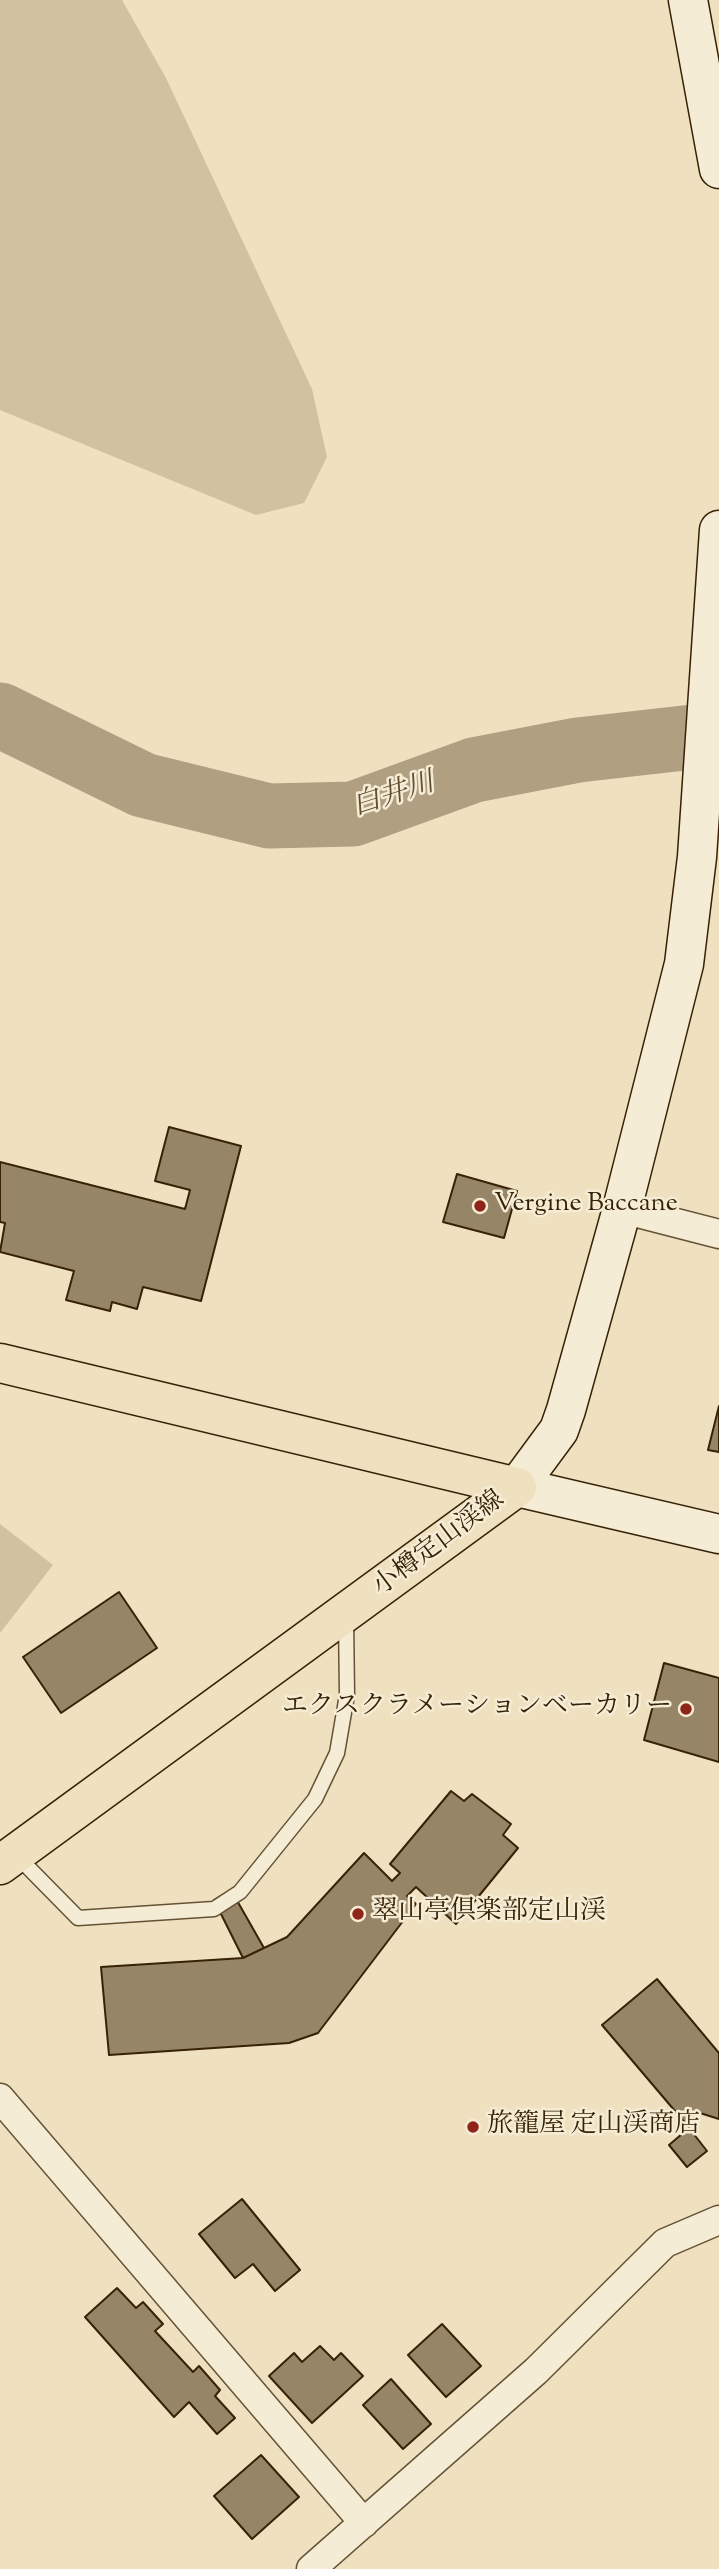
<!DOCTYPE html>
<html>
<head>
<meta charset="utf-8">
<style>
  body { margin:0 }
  canvas { display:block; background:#efe1c0 }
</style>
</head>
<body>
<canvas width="719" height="2569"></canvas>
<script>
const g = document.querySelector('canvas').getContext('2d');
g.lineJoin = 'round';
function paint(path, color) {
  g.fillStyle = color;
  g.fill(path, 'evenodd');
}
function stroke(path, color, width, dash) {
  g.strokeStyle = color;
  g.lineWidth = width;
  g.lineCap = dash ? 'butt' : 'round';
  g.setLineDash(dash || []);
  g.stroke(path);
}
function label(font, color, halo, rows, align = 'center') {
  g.font = font + ' "Sorts Mill Goudy","Noto Serif JP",serif';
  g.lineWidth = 5;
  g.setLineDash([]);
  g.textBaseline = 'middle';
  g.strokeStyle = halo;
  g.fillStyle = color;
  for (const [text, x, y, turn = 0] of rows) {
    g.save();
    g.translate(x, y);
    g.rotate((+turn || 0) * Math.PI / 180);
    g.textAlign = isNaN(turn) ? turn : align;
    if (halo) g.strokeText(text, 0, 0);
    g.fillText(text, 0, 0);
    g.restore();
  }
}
const green = new Path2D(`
  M 0,0 L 122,0 L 166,78 L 312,389 L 327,457 L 304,503 L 256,515 L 0,410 Z
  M 0,1524 L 53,1565 L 0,1633 Z`);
const river = new Path2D(`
  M 0,715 L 143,785 L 269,816 L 353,814 L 474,770 L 578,750 L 719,734`);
const building = new Path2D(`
  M 169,1127 L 241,1146 L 201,1301 L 143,1287 L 137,1309 L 112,1302 L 110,1311 L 66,1300 L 74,1271 L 0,1252 L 5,1223 L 0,1222 L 0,1162 L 185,1209 L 190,1190 L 155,1181 Z
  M 457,1174 L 517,1191 L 504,1238 L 443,1222 Z
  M 719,1406 L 719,1452 L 708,1450 Z
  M 119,1592 L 157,1648 L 61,1713 L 23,1657 Z
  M 664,1663 L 719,1678 L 719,1762 L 644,1740 Z
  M 451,1791 L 464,1801 L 472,1794 L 511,1824 L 503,1835 L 518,1848 L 456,1924 L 416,1887 L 407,1896 L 416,1904 L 318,2033 L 289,2043 L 109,2055 L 101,1967 L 243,1958 L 287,1937 L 364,1853 L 392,1881 L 400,1873 L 390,1864 Z
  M 231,1890 L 264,1948 L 243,1958 L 214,1900 Z
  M 657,1979 L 719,2053 L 719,2119 L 700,2113 L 686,2124 L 602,2025 Z
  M 689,2128 L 707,2151 L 687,2167 L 669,2145 Z
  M 242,2199 L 300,2270 L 275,2291 L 253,2264 L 235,2278 L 199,2234 Z
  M 117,2288 L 136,2308 L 143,2302 L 163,2324 L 155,2331 L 193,2372 L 199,2366 L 220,2390 L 215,2396 L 235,2418 L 217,2434 L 189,2402 L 174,2417 L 85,2317 Z
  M 442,2324 L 481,2366 L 446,2397 L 408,2355 Z
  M 320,2346 L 334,2360 L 341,2353 L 363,2376 L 312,2423 L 269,2376 L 294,2353 L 302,2362 Z
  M 391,2379 L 431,2424 L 403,2449 L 363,2405 Z
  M 261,2455 L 299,2497 L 252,2539 L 214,2496 Z`);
const lane = new Path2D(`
  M 16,1855 L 78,1918 L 214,1909 L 240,1892 L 315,1799 L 337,1753 L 347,1695 L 346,1619`);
const street = new Path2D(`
  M 622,1209 L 719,1234
  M 0,2098 L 364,2523
  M 311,2569 L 536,2371 L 665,2243 L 719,2220`);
const secondary = new Path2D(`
  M 688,0 L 719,169
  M 719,530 L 697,857 L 684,964 L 622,1209 L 566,1410 L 559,1430 L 517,1487 L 719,1534`);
const primary = new Path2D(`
  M 0,1363 L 517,1487
  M 0,1865 L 517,1487`);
const markers = [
  [480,1206,7,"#8f2418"],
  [686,1709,7,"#8f2418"],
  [358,1914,7,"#8f2418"],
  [473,2127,7,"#8f2418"]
];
const poiNames = [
  ["Vergine Baccane",494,1206],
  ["エクスクラメーションベーカリー",672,1709,"right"],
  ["翠山亭倶楽部定山渓",372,1914],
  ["旅籠屋 定山渓商店",487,2127]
];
const streetNames = [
  ["小樽定山渓線",440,1545,-37]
];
const waterNames = [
  ["白井川",394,797,-18]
];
paint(green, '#d0c1a0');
stroke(river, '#b0a081', 65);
paint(building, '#978567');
stroke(building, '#372206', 2);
stroke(lane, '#655234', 17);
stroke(street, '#655234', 31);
stroke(secondary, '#372206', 41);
stroke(primary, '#372206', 41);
stroke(lane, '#f5ecd6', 14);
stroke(street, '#f5ecd6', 28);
stroke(secondary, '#f5ecd6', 38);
stroke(primary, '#efe1c0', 38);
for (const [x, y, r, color] of markers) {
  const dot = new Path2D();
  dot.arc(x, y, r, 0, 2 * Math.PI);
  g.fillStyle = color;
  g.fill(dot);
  stroke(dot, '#f5ecd6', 2.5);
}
label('26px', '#372206', '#f5ecd6', poiNames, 'left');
label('26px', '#372206', '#f5ecd6', streetNames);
label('italic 28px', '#614e31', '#f5ecd6', waterNames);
</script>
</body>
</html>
